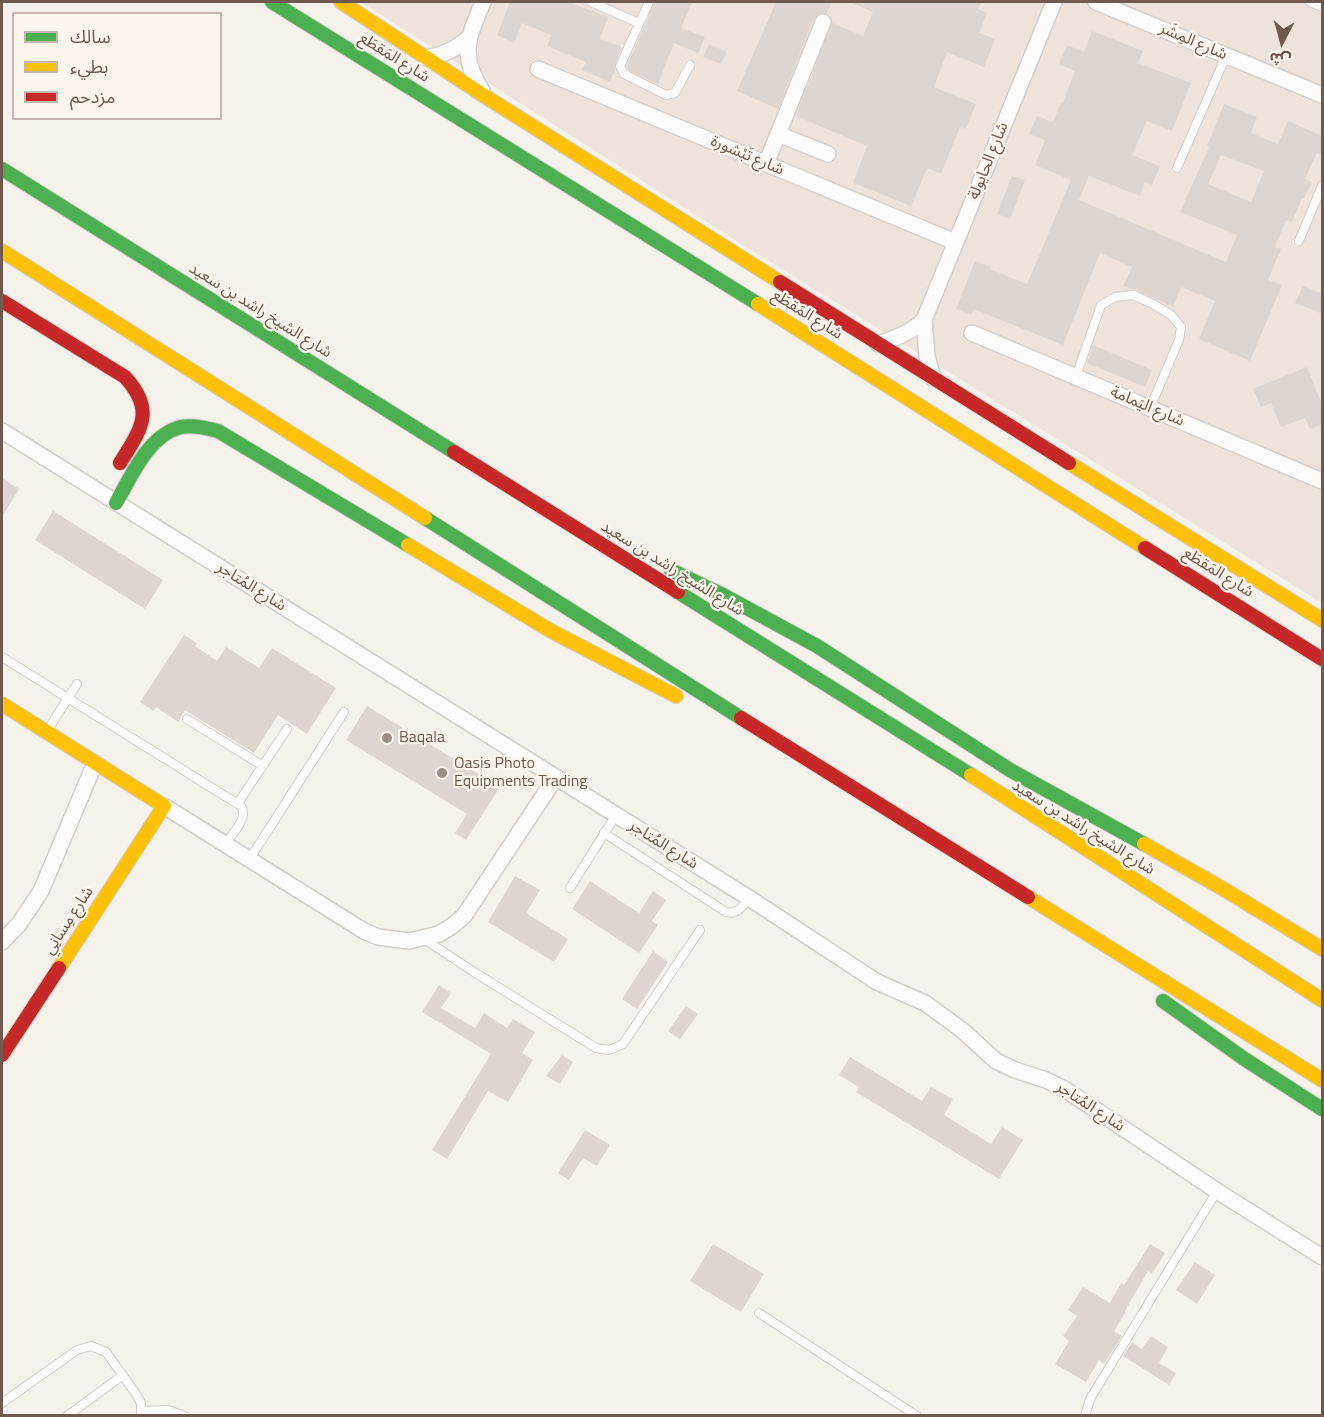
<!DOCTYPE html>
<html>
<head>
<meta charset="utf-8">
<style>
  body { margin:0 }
  #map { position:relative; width:1324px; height:1417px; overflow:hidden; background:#f5f1eb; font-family:"Titillium Web","Noto Sans Arabic",sans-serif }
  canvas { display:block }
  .frame { position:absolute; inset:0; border:3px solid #70594f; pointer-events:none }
  .legend { position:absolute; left:12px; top:12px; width:210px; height:108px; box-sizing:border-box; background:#fdf6ed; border:2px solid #c5b7ae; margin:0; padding:8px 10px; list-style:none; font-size:18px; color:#70594f }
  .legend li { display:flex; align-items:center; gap:12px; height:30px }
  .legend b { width:30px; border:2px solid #c5b7ae }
  .north { position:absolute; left:1252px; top:12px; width:60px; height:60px; -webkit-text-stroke:4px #fdf6ed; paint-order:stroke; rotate:186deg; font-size:16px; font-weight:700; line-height:24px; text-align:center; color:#70594f }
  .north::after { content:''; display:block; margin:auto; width:21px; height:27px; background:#70594f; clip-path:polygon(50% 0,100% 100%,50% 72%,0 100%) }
</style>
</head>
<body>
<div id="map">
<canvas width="1324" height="1417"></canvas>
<div class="frame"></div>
<ul class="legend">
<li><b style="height:8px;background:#4caf50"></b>سالك</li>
<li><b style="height:8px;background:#ffc107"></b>بطيء</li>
<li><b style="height:8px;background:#c62828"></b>مزدحم</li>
</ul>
<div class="north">ش</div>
</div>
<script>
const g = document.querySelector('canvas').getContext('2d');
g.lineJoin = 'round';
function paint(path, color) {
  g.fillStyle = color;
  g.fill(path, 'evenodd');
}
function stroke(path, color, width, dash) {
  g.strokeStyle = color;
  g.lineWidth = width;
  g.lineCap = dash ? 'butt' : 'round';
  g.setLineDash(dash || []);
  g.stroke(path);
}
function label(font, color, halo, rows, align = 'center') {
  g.font = font + ' "Titillium Web","Noto Sans Arabic",sans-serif';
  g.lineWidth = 4.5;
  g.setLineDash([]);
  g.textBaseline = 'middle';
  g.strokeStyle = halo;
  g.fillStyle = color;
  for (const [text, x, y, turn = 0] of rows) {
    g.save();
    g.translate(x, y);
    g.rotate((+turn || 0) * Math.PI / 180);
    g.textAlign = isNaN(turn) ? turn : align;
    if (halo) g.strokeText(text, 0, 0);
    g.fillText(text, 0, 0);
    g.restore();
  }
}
const residential = new Path2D(`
  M 361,2 L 1322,2 L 1322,603 L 740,243 Z`);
const building = new Path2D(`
  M 510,2 L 568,2 L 608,17 L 600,39 L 622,47 L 615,64 L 615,70 L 610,82 L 582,70 L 586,62 L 547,46 L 551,35 L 522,23 L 514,43 L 497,35 Z
  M 655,2 L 692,2 L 681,28 L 705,37 L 698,53 L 674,43 L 658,84 L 628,70 L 627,66 Z
  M 776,2 L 832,2 L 827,13 L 821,13 L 814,18 L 778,109 L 737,91 Z
  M 849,2 L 981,2 L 978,9 L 987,13 L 979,33 L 995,39 L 984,67 L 947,52 L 934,87 L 976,104 L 966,129 L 960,127 L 941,174 L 927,168 L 911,206 L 853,183 L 867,146 L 796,116 L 832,23 L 863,36 L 873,12 Z
  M 1092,31 L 1143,51 L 1138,63 L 1191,83 L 1172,131 L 1147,121 L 1132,155 L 1160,166 L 1152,185 L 1145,182 L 1140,196 L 1089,176 L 1079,200 L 1226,262 L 1237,235 L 1180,212 L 1209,147 L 1207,146 L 1224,104 L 1257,117 L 1251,133 L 1278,144 L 1288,121 L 1323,136 L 1323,155 L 1317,153 L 1305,179 L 1312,182 L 1304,199 L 1302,198 L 1292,222 L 1286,220 L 1275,247 L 1281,249 L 1268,280 L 1282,285 L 1250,361 L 1199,339 L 1215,301 L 1181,287 L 1173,307 L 1135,290 L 1123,286 L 1132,267 L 1100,253 L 1063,345 L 974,309 L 971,315 L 956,309 L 975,261 L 991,267 L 990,269 L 1027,284 L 1071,180 L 1035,165 L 1045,140 L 1029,134 L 1037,116 L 1053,122 L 1061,102 L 1063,102 L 1075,71 L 1059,64 L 1067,45 L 1084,52 ZM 1221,155 L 1264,171 L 1251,202 L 1208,184 Z
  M 709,44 L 727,52 L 721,64 L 703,57 Z
  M 1012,176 L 1025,180 L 1010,219 L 997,214 Z
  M 1303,286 L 1323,294 L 1323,314 L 1295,303 Z
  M 1093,345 L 1152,370 L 1145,387 L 1087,363 Z
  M 1307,367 L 1323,407 L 1323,424 L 1310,429 L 1305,418 L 1281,427 L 1271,403 L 1261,407 L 1253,389 Z
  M 2,478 L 19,489 L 2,517 Z
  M 53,511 L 163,580 L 145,609 L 35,540 Z
  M 184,635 L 197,643 L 195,646 L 217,661 L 226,647 L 259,668 L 272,648 L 336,688 L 307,734 L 278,715 L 254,753 L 185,710 L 178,722 L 156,707 L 153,711 L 140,702 Z
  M 367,706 L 500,787 L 466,840 L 455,833 L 467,814 L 346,740 Z
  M 515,876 L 540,890 L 526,913 L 568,939 L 554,962 L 488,922 Z
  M 590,881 L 639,913 L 653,891 L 666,900 L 652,921 L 658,925 L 639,953 L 572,909 Z
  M 653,951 L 668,962 L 637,1009 L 622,999 Z
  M 439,985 L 451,993 L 441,1008 L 475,1028 L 484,1013 L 507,1028 L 513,1019 L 535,1032 L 522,1053 L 533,1060 L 508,1102 L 488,1091 L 447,1159 L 432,1150 L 491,1054 L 422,1012 Z
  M 686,1006 L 698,1014 L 680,1039 L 668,1031 Z
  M 562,1055 L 573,1062 L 560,1084 L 546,1076 Z
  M 850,1057 L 922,1101 L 931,1087 L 953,1099 L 944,1115 L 991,1144 L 1002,1127 L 1023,1140 L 999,1179 L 856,1092 L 859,1087 L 839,1075 Z
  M 585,1130 L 610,1145 L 597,1166 L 583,1158 L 569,1180 L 558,1173 Z
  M 713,1244 L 764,1274 L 741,1312 L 690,1281 Z
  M 1150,1244 L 1165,1253 L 1152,1274 L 1148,1271 L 1125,1311 L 1126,1312 L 1114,1331 L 1122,1336 L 1104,1364 L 1099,1360 L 1086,1382 L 1055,1364 L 1069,1341 L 1063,1336 L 1077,1316 L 1068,1310 L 1083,1287 L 1110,1303 L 1121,1283 L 1124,1285 Z
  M 1195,1262 L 1215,1275 L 1197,1304 L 1176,1290 Z
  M 1151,1336 L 1168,1347 L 1159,1363 L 1176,1373 L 1169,1385 L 1123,1356 L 1132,1342 L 1142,1349 Z`);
const lane = new Path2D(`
  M 591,2 L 639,23
  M 649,2 L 620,66 L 624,74 L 666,95 L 675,93 L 690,65
  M 1310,2 L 1322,7
  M 1177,168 L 1226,56
  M 1299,241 L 1322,186
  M 1076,376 L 1101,305 L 1115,297 L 1133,295 L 1153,304 L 1171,315 L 1181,327 L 1179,340 L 1150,408
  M 2,657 L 241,806 C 249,818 232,834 225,844
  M 187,719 L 263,766
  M 47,731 L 77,684
  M 238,803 L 287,729
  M 604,833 L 726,912 C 737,915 742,907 749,898
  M 249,860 L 344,712
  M 570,888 L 616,815
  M 424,939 L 474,972 L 596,1048 L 609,1050 L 623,1044 L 700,930
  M 759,1313 L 917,1416
  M 2,1403 L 77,1350 L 91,1346 L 106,1352 L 136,1394 L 141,1403 L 141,1416
  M 142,1411 L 168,1410 L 185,1416
  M 67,1416 L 123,1375
  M 1085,1416 L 1090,1399 L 1217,1191`);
const street = new Path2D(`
  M 1096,2 L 1322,95
  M 426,58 C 443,55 455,50 468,38
  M 538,69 L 955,242
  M 482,91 C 459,54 468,39 483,2
  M 778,134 L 828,154
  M 766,164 L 823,22
  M 924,320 L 927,356 L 933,378
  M 972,333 L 1322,481
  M 878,344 C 896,338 910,333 924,320 L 1054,2
  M 2,431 L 749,898 L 877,982 L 925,1003 L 962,1030 L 996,1061 L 1015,1070 L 1046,1080 L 1066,1090 L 1217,1191 L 1322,1257
  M 164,806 L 364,931 L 378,937 L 409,941 L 439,934 L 452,926 L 464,916 L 556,777
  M 2,942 L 19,924 L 41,891 L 95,763`);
const fast = new Path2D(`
  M 272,2 L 758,304
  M 2,169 L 454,452
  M 116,503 C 131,477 148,435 181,427 C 194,425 206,428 218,431 L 408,545
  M 425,518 L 741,718
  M 671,570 L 721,594 L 817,646 L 1010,770 L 1144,844
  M 678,592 L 971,775
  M 1163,1001 L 1243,1058 L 1322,1109`);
const slow = new Path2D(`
  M 341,2 L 486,97 L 780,282
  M 2,251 L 425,518
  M 758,304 L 1145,548
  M 1069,463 L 1322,620
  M 408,545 L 551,631 L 676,696
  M 2,704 L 164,806 L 59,968
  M 971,775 L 1322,1000
  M 1144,844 L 1220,887 L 1322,949
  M 1028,897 L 1322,1080`);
const jam = new Path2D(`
  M 780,282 L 1069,463
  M 2,301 L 125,377 C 156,411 141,429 120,463
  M 454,452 L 678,592
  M 1145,548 L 1322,659
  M 741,718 L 1028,897
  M 2,1055 L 59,968`);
const markers = [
  [387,738,6,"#9f8e86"],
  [442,773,6,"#9f8e86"]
];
const streetNames = [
  ["شارع المِشَر",1193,42,23],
  ["شارع المَقطَع",394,58,32],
  ["شارع تَبْشورة",747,156,23],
  ["شارع الحايولة",989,161,-68],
  ["شارع الشيخ راشد بن سعيد",260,311,32],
  ["شارع المَقطَع",807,315,32],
  ["شارع اليَمامة",1147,407,23],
  ["شارع الشيخ راشد بن سعيد",672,569,32],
  ["شارع المَقطَع",1218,573,32],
  ["شارع المُتاجر",251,587,32],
  ["شارع الشيخ راشد بن سعيد",1083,828,32],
  ["شارع المُتاجر",663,845,32],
  ["شارع مِسانِي",69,921,-57],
  ["شارع المُتاجر",1090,1107,33]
];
const poiNames = [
  ["Baqala",399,738],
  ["Oasis Photo",454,764],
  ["Equipments Trading",454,782]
];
paint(residential, '#ede3da');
paint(building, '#ded7d1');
stroke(lane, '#d4ceca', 10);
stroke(street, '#d4ceca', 18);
stroke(fast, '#d4cec8', 16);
stroke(slow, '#d4cec8', 16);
stroke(jam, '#d4cec8', 16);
stroke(lane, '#fefdfc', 8);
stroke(street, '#fefdfc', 15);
stroke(fast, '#4caf50', 14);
stroke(slow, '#ffc107', 14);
stroke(jam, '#c62828', 14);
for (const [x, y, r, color] of markers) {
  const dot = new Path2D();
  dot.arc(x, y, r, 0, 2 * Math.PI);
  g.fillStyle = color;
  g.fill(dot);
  stroke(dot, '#fdf6ed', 2);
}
label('16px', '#70594f', '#fdf6ed', streetNames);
label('16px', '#70594f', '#fdf6ed', poiNames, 'left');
</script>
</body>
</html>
